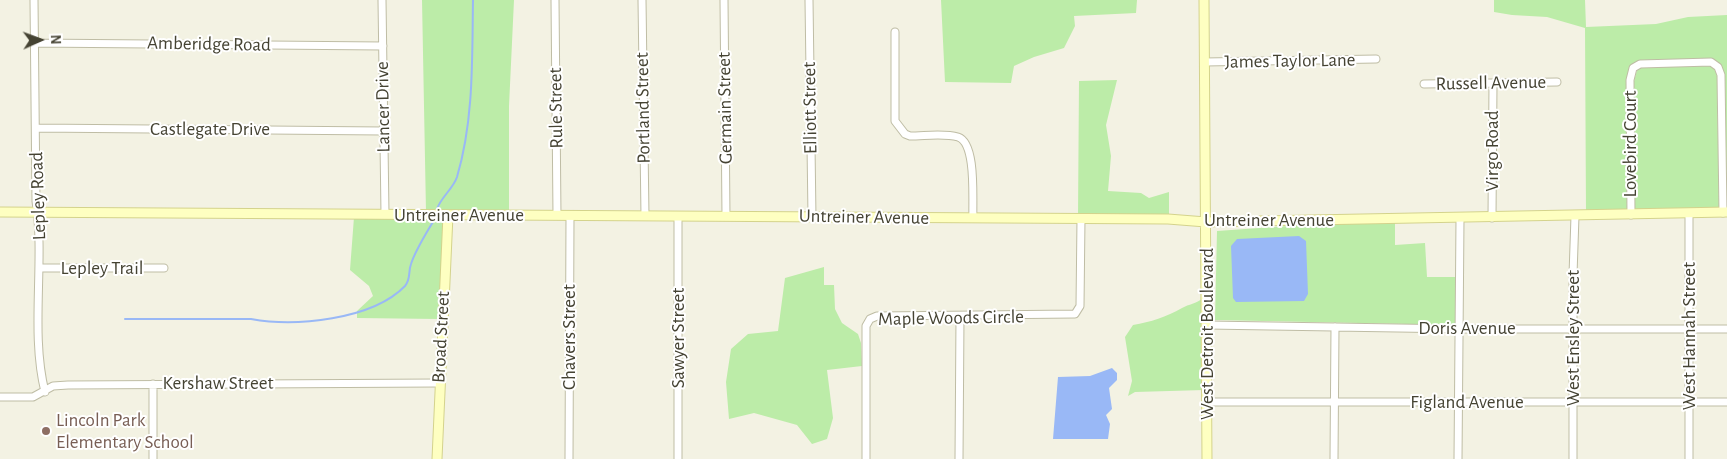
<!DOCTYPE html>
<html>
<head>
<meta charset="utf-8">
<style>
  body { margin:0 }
  #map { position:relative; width:1727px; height:459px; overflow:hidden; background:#f3f2e3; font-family:"Alegreya Sans",sans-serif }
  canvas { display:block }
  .north { position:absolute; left:15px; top:15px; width:50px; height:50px; -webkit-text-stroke:4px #fff; paint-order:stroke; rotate:88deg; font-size:14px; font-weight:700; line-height:20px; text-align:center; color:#454333 }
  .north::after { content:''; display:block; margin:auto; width:18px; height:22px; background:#454333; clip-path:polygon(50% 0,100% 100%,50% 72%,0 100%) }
</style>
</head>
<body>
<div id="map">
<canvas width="1727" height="459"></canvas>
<div class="north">N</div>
</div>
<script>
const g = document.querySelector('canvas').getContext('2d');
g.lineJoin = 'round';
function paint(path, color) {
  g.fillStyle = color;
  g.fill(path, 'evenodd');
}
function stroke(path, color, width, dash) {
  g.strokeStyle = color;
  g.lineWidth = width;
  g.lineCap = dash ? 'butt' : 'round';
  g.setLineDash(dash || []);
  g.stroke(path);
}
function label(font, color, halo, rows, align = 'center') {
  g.font = font + ' "Alegreya Sans",sans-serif';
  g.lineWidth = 4;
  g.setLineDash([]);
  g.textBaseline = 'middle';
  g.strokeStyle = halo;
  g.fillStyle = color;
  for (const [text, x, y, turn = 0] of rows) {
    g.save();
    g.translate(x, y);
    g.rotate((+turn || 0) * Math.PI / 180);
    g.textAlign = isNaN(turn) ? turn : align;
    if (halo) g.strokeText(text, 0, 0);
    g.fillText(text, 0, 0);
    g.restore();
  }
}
const green = new Path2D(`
  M 422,0 L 514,0 L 509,106 L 509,212 L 426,212 Z
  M 941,0 L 1137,0 L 1136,13 L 1074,16 L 1075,26 L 1064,48 L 1034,57 L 1014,66 L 1011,83 L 945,82 Z
  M 1494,0 L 1585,0 L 1586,27 L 1656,24 L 1688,17 L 1727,15 L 1727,209 L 1725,75 L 1720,64 L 1711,59 L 1640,60 L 1631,66 L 1626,80 L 1627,212 L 1586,213 L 1585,28 L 1547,17 L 1512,15 L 1494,12 Z
  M 1710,65 L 1715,69 L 1717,76 L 1719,209 L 1634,212 L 1634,81 L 1637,70 L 1642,67 Z
  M 1117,80 L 1106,125 L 1111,156 L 1108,191 L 1141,193 L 1149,198 L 1169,192 L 1169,216 L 1078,216 L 1079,81 Z
  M 354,217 L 444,218 L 438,319 L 357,318 L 357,311 L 373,296 L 369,286 L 350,270 Z
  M 1395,222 L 1395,245 L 1425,243 L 1427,277 L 1455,277 L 1455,325 L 1215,320 L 1217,231 L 1330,223 Z
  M 824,267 L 824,285 L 834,285 L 835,309 L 842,323 L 858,334 L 861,343 L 862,366 L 827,370 L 833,418 L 827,439 L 812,444 L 797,425 L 754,413 L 729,419 L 726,382 L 731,349 L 748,334 L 778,331 L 785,278 Z
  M 1203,298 L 1204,390 L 1135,392 L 1128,396 L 1132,381 L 1125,337 L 1133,325 C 1151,322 1166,317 1182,308 C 1189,304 1196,304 1203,298 Z`);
const water = new Path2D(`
  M 1299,236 L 1306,241 L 1308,294 L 1304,301 L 1236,302 L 1233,298 L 1231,246 L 1237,239 Z
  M 1112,368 L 1117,373 L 1117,380 L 1109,388 L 1112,409 L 1106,415 L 1110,424 L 1108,439 L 1053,439 L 1058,377 L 1090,376 Z`);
const stream = new Path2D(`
  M 437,209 C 441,197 453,189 457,177 C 474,120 472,58 473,0
  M 125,319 L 251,319 C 295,327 372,320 405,286 C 411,279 408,272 411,264 C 416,249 426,234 434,220`);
const street = new Path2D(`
  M 34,0 L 36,201 C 45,263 30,332 45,392
  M 382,0 L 385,214
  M 555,0 L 557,215
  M 642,0 L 645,216
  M 724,0 L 726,216
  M 809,0 L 812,217
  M 895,32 L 895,121 L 905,134 L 910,136 C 925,136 944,133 958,137 C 977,143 972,201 973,218
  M 34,43 L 383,46
  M 1205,62 L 1376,59
  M 1424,84 L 1557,82
  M 36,128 L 383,131
  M 1689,214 L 1689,459
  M 1631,215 L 1630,80 L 1633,68 L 1640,64 L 1711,62 L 1718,67 L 1721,75 L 1723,213
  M 678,216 L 678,459
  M 1492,218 L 1493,83
  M 40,268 L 164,268
  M 1207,325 L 1461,329 L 1727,329
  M 153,384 L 153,459
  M 0,397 L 33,397 L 53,386 L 68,385 L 438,383
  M 1207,402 L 1727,402
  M 569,459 L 570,216
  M 866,459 L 866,326 L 870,319 L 877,316 L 1075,314 L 1080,306 L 1081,219
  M 959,459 L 960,317
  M 1334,459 L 1335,327
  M 1458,459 L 1460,219
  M 1573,459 L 1573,275 L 1575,216`);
const secondary = new Path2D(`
  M 1204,0 L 1207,459
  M 0,212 L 1168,219 L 1206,222 L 1727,212
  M 437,459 L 448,215`);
const markers = [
  [46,431,5,"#8d6e63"]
];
const streetNames = [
  ["Amberidge Road",209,44,1],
  ["James Taylor Lane",1290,61,-1],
  ["Russell Avenue",1491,83,-1],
  ["Lancer Drive",383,107,-91],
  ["Rule Street",556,108,-91],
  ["Portland Street",643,108,-91],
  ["Germain Street",725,108,-91],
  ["Elliott Street",810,108,-91],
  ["Castlegate Drive",210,129],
  ["Lovebird Court",1630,144,-90],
  ["Virgo Road",1492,151,-90],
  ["Lepley Road",38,196,-92],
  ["Untreiner Avenue",459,215],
  ["Untreiner Avenue",864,217,1],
  ["Untreiner Avenue",1269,220],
  ["Lepley Trail",102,268],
  ["Maple Woods Circle",951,318,-1],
  ["Doris Avenue",1467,328],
  ["West Detroit Boulevard",1207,334,-90],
  ["West Hannah Street",1689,336,-90],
  ["Broad Street",441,337,-87],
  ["Chavers Street",569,337,-90],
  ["Sawyer Street",678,338,-90],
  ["West Ensley Street",1573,338,-90],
  ["Kershaw Street",218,383],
  ["Figland Avenue",1467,402]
];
const educationNames = [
  ["Lincoln Park",56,420],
  ["Elementary School",56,442]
];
paint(green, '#bceca8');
paint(water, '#99b8f6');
stroke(stream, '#99b8f6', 2);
stroke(street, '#bfbda5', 9);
stroke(secondary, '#d4d38c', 11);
stroke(street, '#fff', 7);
stroke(secondary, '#feffc1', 9);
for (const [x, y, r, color] of markers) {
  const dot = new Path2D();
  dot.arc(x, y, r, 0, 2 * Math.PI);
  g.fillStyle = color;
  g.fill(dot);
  stroke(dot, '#fff', 2);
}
label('19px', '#454333', '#fff', streetNames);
label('19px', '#785e54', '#fff', educationNames, 'left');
</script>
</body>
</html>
